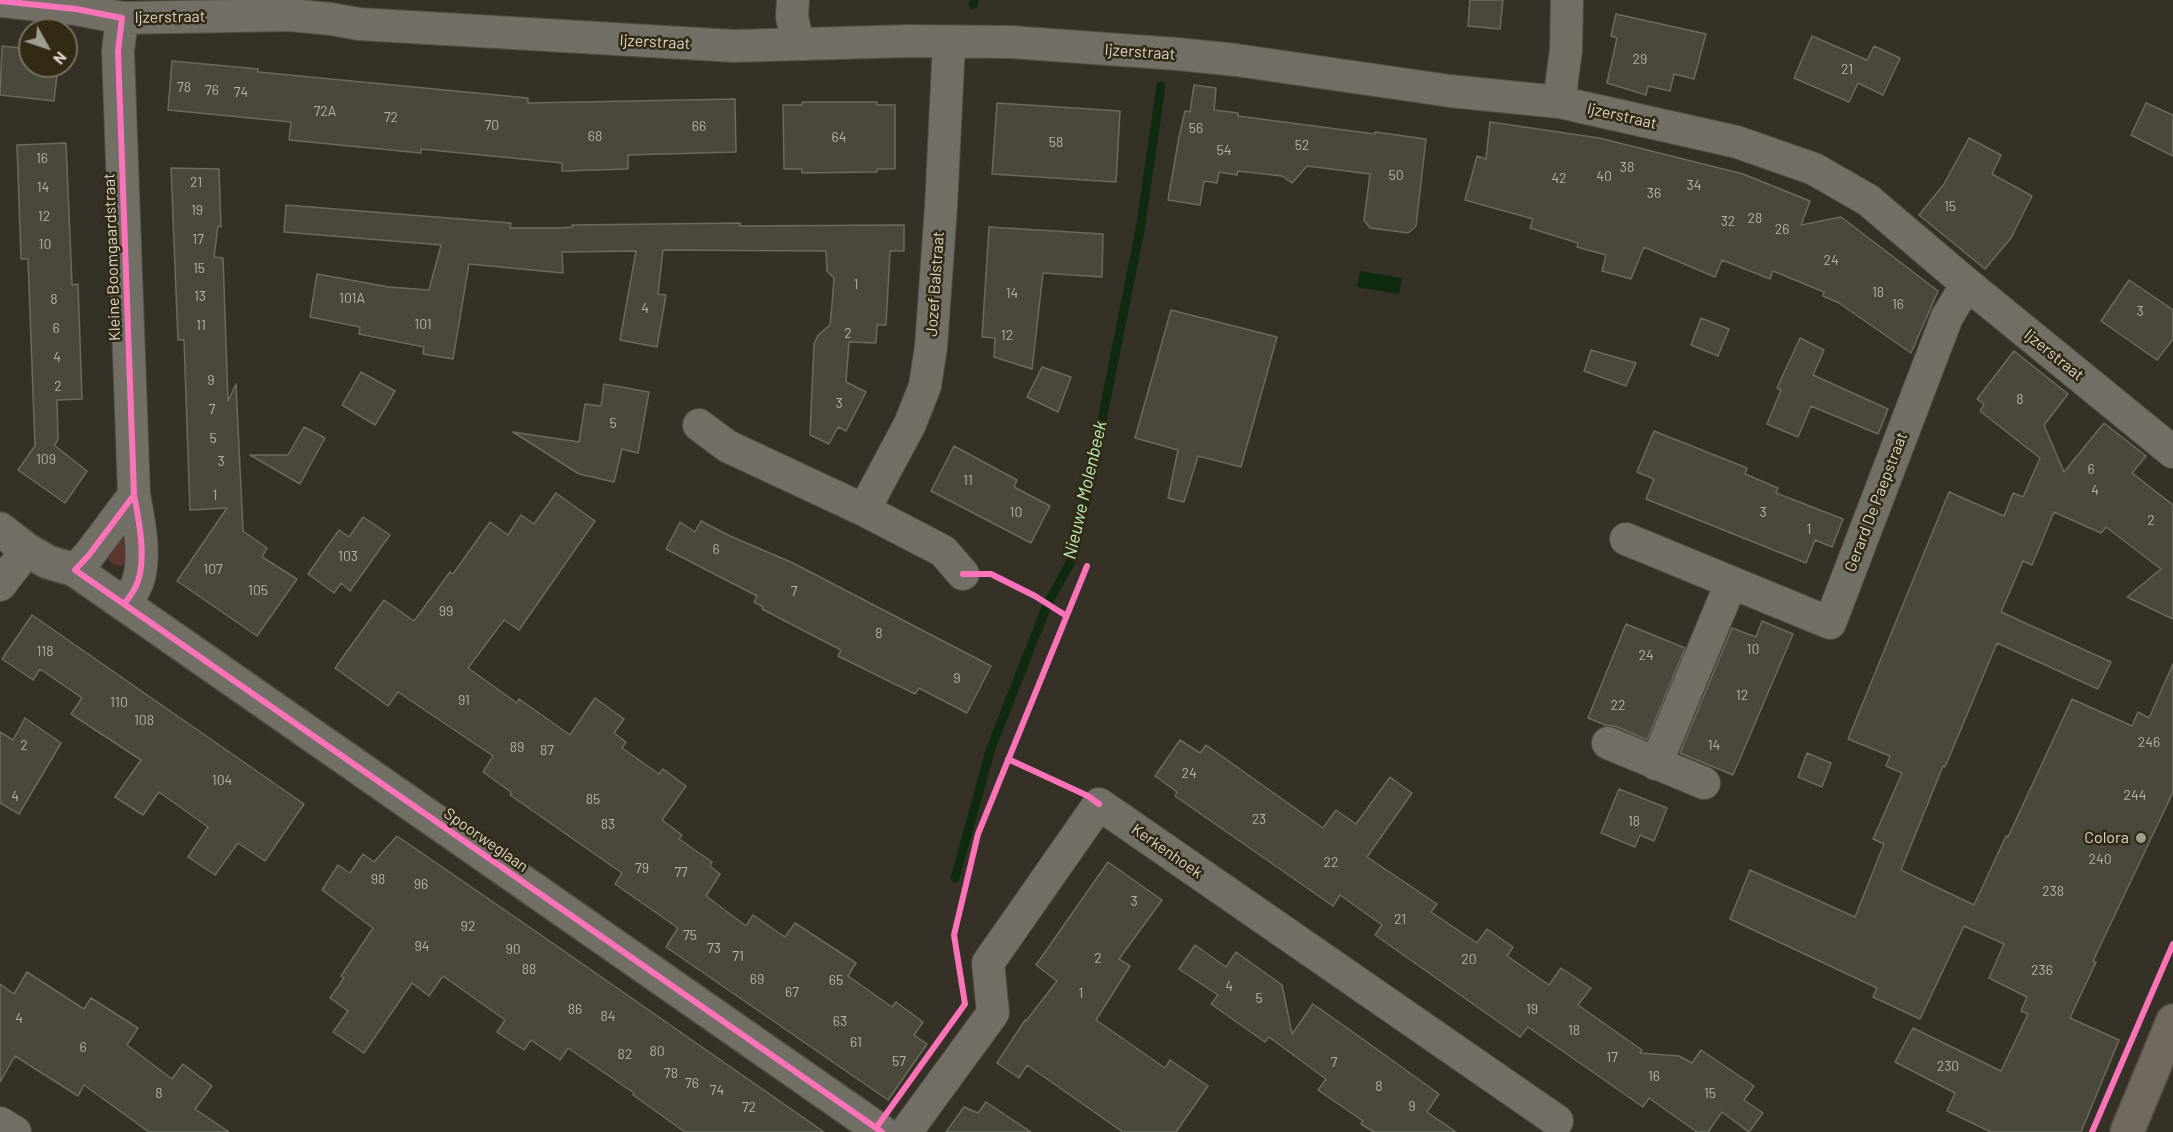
<!DOCTYPE html>
<html>
<head>
<meta charset="utf-8">
<style>
  body { margin:0 }
  #map { position:relative; width:2173px; height:1132px; overflow:hidden; background:#363126; font-family:Barlow,sans-serif }
  canvas { display:block }
  .north { position:absolute; left:18px; top:18px; width:60px; height:60px; box-sizing:border-box; background:#322a15; border:2px solid #766f5d; border-radius:50%; rotate:130deg; font-size:16px; font-weight:700; line-height:24px; text-align:center; color:#dbd6c9 }
  .north::after { content:''; display:block; margin:auto; width:21px; height:27px; background:#a19c90; clip-path:polygon(50% 0,100% 100%,50% 72%,0 100%) }
</style>
</head>
<body>
<div id="map">
<canvas width="2173" height="1132"></canvas>
<div class="north">N</div>
</div>
<script>
const g = document.querySelector('canvas').getContext('2d');
g.lineJoin = 'round';
function paint(path, color) {
  g.fillStyle = color;
  g.fill(path, 'evenodd');
}
function stroke(path, color, width, dash) {
  g.strokeStyle = color;
  g.lineWidth = width;
  g.lineCap = dash ? 'butt' : 'round';
  g.setLineDash(dash || []);
  g.stroke(path);
}
function label(font, color, halo, rows, align = 'center') {
  g.font = font + ' Barlow,sans-serif';
  g.lineWidth = 5;
  g.setLineDash([]);
  g.textBaseline = 'middle';
  g.strokeStyle = halo;
  g.fillStyle = color;
  for (const [text, x, y, turn = 0] of rows) {
    g.save();
    g.translate(x, y);
    g.rotate((+turn || 0) * Math.PI / 180);
    g.textAlign = isNaN(turn) ? turn : align;
    if (halo) g.strokeText(text, 0, 0);
    g.fillText(text, 0, 0);
    g.restore();
  }
}
const green = new Path2D(`
  M 129,526 L 126,564 L 119,566 L 111,563 L 107,556 Z`);
const water = new Path2D(`
  M 1360,271 L 1402,278 L 1399,294 L 1357,287 Z`);
const stream = new Path2D(`
  M 973,5 L 974,0
  M 955,878 L 991,748 L 1048,603 L 1070,563 L 1082,520 L 1140,230 L 1161,86`);
const building = new Path2D(`
  M 1470,0 L 1503,0 L 1500,29 L 1468,26 Z
  M 1616,14 L 1706,34 L 1694,79 L 1674,74 L 1670,91 L 1648,86 L 1646,95 L 1607,83 L 1617,38 L 1611,36 Z
  M 1812,36 L 1867,60 L 1874,46 L 1900,58 L 1883,95 L 1858,83 L 1849,102 L 1794,78 Z
  M 2,46 L 30,49 L 30,66 L 58,66 L 54,101 L 0,95 Z
  M 172,61 L 258,69 L 258,72 L 528,98 L 528,103 L 735,99 L 736,152 L 628,155 L 628,169 L 562,171 L 562,163 L 421,149 L 421,153 L 289,140 L 291,122 L 168,110 Z
  M 1194,85 L 1216,88 L 1214,110 L 1238,113 L 1238,116 L 1375,134 L 1375,132 L 1426,139 L 1416,226 L 1408,233 L 1370,228 L 1364,220 L 1370,174 L 1307,166 L 1292,183 L 1282,176 L 1238,171 L 1237,175 L 1219,172 L 1217,183 L 1204,181 L 1200,205 L 1168,200 L 1179,137 L 1185,111 L 1190,112 Z
  M 802,102 L 877,102 L 877,105 L 895,105 L 895,169 L 877,169 L 877,172 L 802,173 L 802,169 L 784,169 L 783,105 L 802,105 Z
  M 997,103 L 1120,111 L 1116,182 L 992,174 Z
  M 2146,103 L 2173,115 L 2173,156 L 2131,135 Z
  M 1490,122 L 1599,138 L 1743,174 L 1810,201 L 1801,225 L 1841,217 L 1938,291 L 1911,353 L 1839,303 L 1823,296 L 1824,292 L 1773,271 L 1770,279 L 1722,260 L 1715,277 L 1644,247 L 1631,279 L 1602,271 L 1606,255 L 1577,247 L 1578,243 L 1530,228 L 1533,219 L 1465,200 L 1477,156 L 1486,159 Z
  M 1969,138 L 2001,155 L 1992,174 L 2032,196 L 2011,238 L 1985,269 L 1919,215 L 1944,184 Z
  M 66,143 L 72,285 L 78,284 L 82,399 L 57,400 L 58,440 L 54,445 L 87,471 L 65,503 L 18,470 L 35,446 L 28,259 L 21,259 L 17,145 Z
  M 171,168 L 219,169 L 221,227 L 218,226 L 214,257 L 223,258 L 228,401 L 236,384 L 243,531 L 267,548 L 262,557 L 297,579 L 257,636 L 177,581 L 227,508 L 190,510 L 184,340 L 178,340 Z
  M 286,205 L 511,223 L 510,228 L 560,228 L 572,227 L 572,225 L 740,223 L 740,226 L 904,225 L 904,251 L 890,251 L 886,325 L 877,325 L 876,343 L 849,342 L 846,382 L 866,392 L 846,431 L 838,427 L 829,444 L 810,435 L 814,344 L 818,335 L 830,325 L 832,305 L 834,278 L 827,271 L 826,251 L 663,250 L 658,294 L 666,295 L 657,347 L 620,340 L 636,251 L 562,252 L 563,273 L 469,264 L 453,359 L 423,354 L 424,347 L 359,334 L 360,327 L 310,317 L 317,274 L 389,287 L 429,290 L 441,245 L 284,232 Z
  M 989,227 L 1103,234 L 1102,277 L 1043,273 L 1032,369 L 994,357 L 995,338 L 982,337 Z
  M 2129,280 L 2173,310 L 2173,339 L 2157,360 L 2101,321 Z
  M 1171,310 L 1277,337 L 1241,467 L 1198,456 L 1184,502 L 1168,498 L 1178,450 L 1135,438 Z
  M 1701,318 L 1729,329 L 1718,356 L 1691,345 Z
  M 1800,338 L 1824,350 L 1813,375 L 1888,409 L 1878,434 L 1811,406 L 1798,437 L 1767,424 L 1781,390 L 1777,388 Z
  M 1591,350 L 1636,363 L 1626,386 L 1584,371 Z
  M 2014,351 L 2068,394 L 2044,425 L 2064,472 L 2104,423 L 2146,456 L 2132,473 L 2173,505 L 2173,619 L 2127,597 L 2161,569 L 2106,527 L 2101,533 L 2054,512 L 2032,565 L 2023,561 L 2001,612 L 2111,662 L 2098,689 L 1997,643 L 1945,767 L 1943,766 L 1901,870 L 1974,905 L 2006,836 L 2008,837 L 2072,699 L 2132,726 L 2138,712 L 2149,718 L 2173,664 L 2173,792 L 2093,961 L 2096,962 L 2070,1018 L 2119,1040 L 2081,1132 L 1991,1132 L 1947,1111 L 1955,1093 L 1895,1062 L 1913,1028 L 2001,1071 L 2028,1014 L 2021,1011 L 2027,997 L 1989,978 L 2004,944 L 1964,926 L 1920,1019 L 1873,997 L 1877,988 L 1730,919 L 1750,870 L 1855,917 L 1884,844 L 1873,839 L 1902,773 L 1886,766 L 1890,756 L 1848,739 L 1949,492 L 2004,516 L 2013,493 L 2023,497 L 2040,458 L 1980,411 L 1984,404 L 1977,399 Z
  M 1042,367 L 1071,377 L 1058,412 L 1027,397 Z
  M 361,372 L 395,391 L 375,425 L 342,405 Z
  M 604,384 L 649,392 L 638,453 L 622,449 L 614,482 L 579,474 L 513,432 L 579,442 L 585,404 L 601,406 Z
  M 304,427 L 325,438 L 300,484 L 250,455 L 288,455 Z
  M 1654,431 L 1747,468 L 1745,474 L 1778,488 L 1776,493 L 1843,519 L 1832,547 L 1815,540 L 1806,563 L 1646,499 L 1654,479 L 1637,472 Z
  M 954,446 L 1017,480 L 1014,487 L 1050,506 L 1031,543 L 931,491 Z
  M 556,493 L 595,521 L 519,630 L 504,620 L 468,668 L 517,703 L 519,699 L 570,735 L 595,698 L 624,719 L 614,733 L 626,742 L 622,748 L 659,774 L 663,769 L 686,786 L 662,820 L 682,835 L 679,839 L 712,862 L 710,866 L 720,874 L 706,896 L 746,926 L 753,915 L 785,937 L 795,923 L 856,963 L 848,976 L 892,1007 L 896,1002 L 923,1022 L 914,1035 L 927,1044 L 888,1100 L 666,947 L 678,928 L 615,884 L 622,873 L 510,795 L 511,792 L 483,772 L 493,756 L 398,692 L 388,706 L 335,668 L 384,600 L 414,621 L 450,572 L 453,574 L 490,522 L 508,535 L 521,515 L 534,524 Z
  M 363,517 L 390,535 L 350,591 L 341,583 L 334,593 L 308,574 L 339,530 L 349,537 Z
  M 701,521 L 730,536 L 793,563 L 991,666 L 967,713 L 919,688 L 915,694 L 838,656 L 841,650 L 762,609 L 763,607 L 754,602 L 757,596 L 666,549 L 680,522 L 695,532 Z
  M 32,615 L 304,804 L 265,861 L 238,843 L 215,875 L 188,857 L 208,827 L 159,792 L 143,815 L 115,797 L 141,760 L 71,714 L 82,698 L 40,669 L 33,680 L 2,659 Z
  M 1762,621 L 1793,634 L 1733,775 L 1680,753 L 1732,628 L 1756,637 Z
  M 1626,624 L 1685,648 L 1647,740 L 1615,726 L 1605,725 L 1588,718 Z
  M 25,718 L 61,743 L 19,814 L 0,803 L 0,732 L 13,740 Z
  M 1180,740 L 1200,753 L 1206,745 L 1323,828 L 1336,810 L 1356,824 L 1390,777 L 1412,793 L 1367,857 L 1437,904 L 1431,912 L 1477,943 L 1487,929 L 1513,947 L 1507,956 L 1549,985 L 1561,968 L 1591,988 L 1578,1005 L 1642,1050 L 1640,1053 L 1679,1056 L 1692,1063 L 1701,1050 L 1754,1086 L 1744,1100 L 1763,1113 L 1749,1132 L 1722,1112 L 1708,1132 L 1697,1132 L 1649,1098 L 1643,1107 L 1528,1027 L 1520,1037 L 1375,935 L 1382,925 L 1340,895 L 1333,906 L 1175,796 L 1177,792 L 1155,776 Z
  M 1807,753 L 1831,763 L 1822,787 L 1798,777 Z
  M 1619,789 L 1667,808 L 1654,841 L 1640,835 L 1635,847 L 1601,833 Z
  M 397,836 L 538,933 L 824,1132 L 685,1132 L 633,1095 L 634,1093 L 568,1048 L 560,1060 L 531,1040 L 524,1050 L 497,1032 L 505,1020 L 443,976 L 429,996 L 412,983 L 364,1053 L 333,1032 L 348,1011 L 330,998 L 344,978 L 341,976 L 373,928 L 322,890 L 338,865 L 350,873 L 363,854 L 374,862 Z
  M 1108,862 L 1162,900 L 1119,959 L 1130,966 L 1096,1020 L 1165,1068 L 1170,1060 L 1208,1086 L 1176,1132 L 1123,1132 L 1027,1065 L 1019,1078 L 997,1063 L 1025,1020 L 1026,1021 L 1057,981 L 1036,965 Z
  M 1195,945 L 1226,967 L 1236,952 L 1282,985 L 1292,1034 L 1313,1004 L 1364,1040 L 1439,1094 L 1427,1112 L 1456,1132 L 1374,1132 L 1361,1124 L 1363,1121 L 1318,1090 L 1326,1079 L 1269,1037 L 1265,1042 L 1211,1004 L 1218,995 L 1179,969 Z
  M 27,972 L 84,1009 L 91,998 L 138,1028 L 127,1045 L 172,1079 L 183,1064 L 212,1086 L 195,1109 L 229,1132 L 149,1132 L 84,1085 L 78,1096 L 15,1056 L 0,1082 L 0,984 L 14,994 Z
  M 986,1102 L 1031,1132 L 946,1132 L 964,1107 L 978,1113 Z`);
const street = new Path2D(`
  M 793,0 L 792,17 L 798,44
  M 0,1 L 76,9 L 122,18 L 290,15 L 331,19 L 359,24 L 734,46 L 909,41 L 1010,42 L 1177,54 L 1236,60 L 1450,91 L 1559,102 L 1737,142 L 1814,169 L 1868,200 L 1967,284 L 2173,452
  M 122,18 L 118,51 L 134,495 C 139,521 148,564 135,588 C 132,594 128,599 124,604
  M 1559,102 L 1566,50 L 1567,0
  M 699,425 L 727,446 L 864,510 L 910,424 L 925,386 L 931,347 L 941,207 L 949,43
  M 864,510 L 943,551 L 963,574
  M 1626,539 L 1830,623 L 1947,317 L 1967,284
  M 75,570 L 89,555 L 134,495
  M 0,585 L 27,550
  M 1608,743 L 1704,783
  M 1656,764 L 1731,583
  M 0,1123 L 15,1132
  M 906,1132 L 993,1013 L 988,963 L 1099,804 L 1557,1121`);
const secondary = new Path2D(`
  M 0,529 L 27,550 L 48,562 L 75,570 L 882,1132`);
const primary = new Path2D(`
  M 2127,1132 L 2173,1021`);
const cycleway = new Path2D(`
  M 0,1 L 76,9 L 122,18 L 118,51 L 134,495 C 139,521 148,564 135,588 C 132,594 128,599 124,604
  M 134,495 L 89,555 L 75,570 L 882,1132
  M 963,574 L 991,574 L 1035,596 L 1065,615
  M 1008,759 L 1088,796 L 1099,804
  M 876,1128 L 965,1004 L 954,935 L 978,834 L 1087,566
  M 2092,1132 L 2173,944`);
const markers = [
  [2141,838,6,"#a19c90"]
];
const numberNames = [
  ["29",1640,59],
  ["21",1847,69],
  ["78",184,87],
  ["76",212,90],
  ["74",241,92],
  ["72A",325,111],
  ["72",391,117],
  ["70",492,125],
  ["66",699,126],
  ["56",1196,128],
  ["68",595,136],
  ["64",839,137],
  ["58",1056,142],
  ["52",1302,145],
  ["54",1224,150],
  ["16",42,158],
  ["38",1627,167],
  ["50",1396,175],
  ["40",1604,176],
  ["42",1559,178],
  ["21",196,182],
  ["34",1694,185],
  ["14",43,187],
  ["36",1654,193],
  ["15",1950,206],
  ["19",197,210],
  ["12",44,216],
  ["28",1755,218],
  ["32",1728,221],
  ["26",1782,229],
  ["17",198,239],
  ["10",45,244],
  ["24",1831,260],
  ["15",199,268],
  ["1",856,284],
  ["18",1878,292],
  ["14",1012,293],
  ["13",200,296],
  ["101A",352,298],
  ["8",54,299],
  ["16",1898,304],
  ["4",645,308],
  ["3",2140,311],
  ["101",423,324],
  ["11",201,325],
  ["6",56,328],
  ["2",848,333],
  ["12",1007,335],
  ["4",57,357],
  ["9",211,380],
  ["2",58,386],
  ["8",2020,399],
  ["3",839,403],
  ["7",212,409],
  ["5",613,423],
  ["5",213,438],
  ["109",46,459],
  ["3",221,461],
  ["6",2091,469],
  ["11",968,480],
  ["4",2095,490],
  ["1",215,495],
  ["10",1016,512],
  ["3",1763,512],
  ["2",2151,520],
  ["1",1809,529],
  ["6",716,549],
  ["103",348,556],
  ["107",213,569],
  ["105",258,590],
  ["7",794,591],
  ["99",446,611],
  ["8",879,633],
  ["10",1753,649],
  ["118",45,651],
  ["24",1646,655],
  ["9",957,678],
  ["12",1742,695],
  ["91",464,700],
  ["110",119,702],
  ["22",1618,705],
  ["108",144,720],
  ["246",2149,742],
  ["2",24,745],
  ["14",1714,745],
  ["89",517,747],
  ["87",547,750],
  ["24",1189,773],
  ["104",222,780],
  ["244",2135,795],
  ["4",15,796],
  ["85",593,799],
  ["23",1259,819],
  ["18",1634,821],
  ["83",608,824],
  ["240",2100,859],
  ["22",1331,862],
  ["79",642,868],
  ["77",681,872],
  ["98",378,879],
  ["96",421,884],
  ["238",2053,891],
  ["3",1134,901],
  ["21",1400,919],
  ["92",468,926],
  ["75",690,935],
  ["94",422,946],
  ["73",714,948],
  ["90",513,949],
  ["71",738,956],
  ["2",1098,958],
  ["20",1469,959],
  ["88",529,969],
  ["236",2042,970],
  ["69",757,979],
  ["65",836,980],
  ["4",1229,986],
  ["67",792,992],
  ["1",1081,993],
  ["5",1259,998],
  ["86",575,1009],
  ["19",1532,1009],
  ["84",608,1016],
  ["4",19,1018],
  ["63",840,1021],
  ["18",1574,1030],
  ["61",856,1042],
  ["6",83,1047],
  ["80",657,1051],
  ["82",625,1054],
  ["17",1612,1057],
  ["57",899,1061],
  ["7",1334,1062],
  ["230",1948,1066],
  ["78",671,1073],
  ["16",1654,1076],
  ["76",692,1083],
  ["8",1379,1086],
  ["74",717,1090],
  ["8",159,1093],
  ["15",1710,1093],
  ["9",1412,1106],
  ["72",749,1107]
];
const streetNames = [
  ["Ijzerstraat",170,17,-1],
  ["Ijzerstraat",655,42,3],
  ["Ijzerstraat",1140,52,4],
  ["Ijzerstraat",1622,116,13],
  ["Kleine Boomgaardstraat",112,257,-92],
  ["Jozef Balstraat",935,284,-86],
  ["Ijzerstraat",2054,355,39],
  ["Gerard De Paepstraat",1876,502,-69],
  ["Spoorweglaan",486,840,35],
  ["Kerkenhoek",1167,851,35]
];
const poiNames = [
  ["Colora",2129,838]
];
const waterNames = [
  ["Nieuwe Molenbeek",1085,490,-77]
];
paint(green, '#5d362f');
paint(water, '#0e2b0f');
stroke(stream, '#0e2b0f', 9);
paint(building, '#49483b');
stroke(building, '#6b6a60', 1.5);
stroke(street, '#524e44', 34);
stroke(secondary, '#524e44', 36);
stroke(primary, '#524e44', 36);
stroke(street, '#726f67', 32);
stroke(secondary, '#726f67', 33);
stroke(primary, '#72695e', 33);
stroke(cycleway, '#fb73b8', 6);
for (const [x, y, r, color] of markers) {
  const dot = new Path2D();
  dot.arc(x, y, r, 0, 2 * Math.PI);
  g.fillStyle = color;
  g.fill(dot);
  stroke(dot, '#322a15', 2);
}
label('14px', '#b6b2a6', null, numberNames);
label('16px', '#dbd6c9', '#322a15', streetNames);
label('16px', '#dbd6c9', '#322a15', poiNames, 'right');
label('italic 18px', '#b6eeb7', '#322a15', waterNames);
</script>
</body>
</html>
